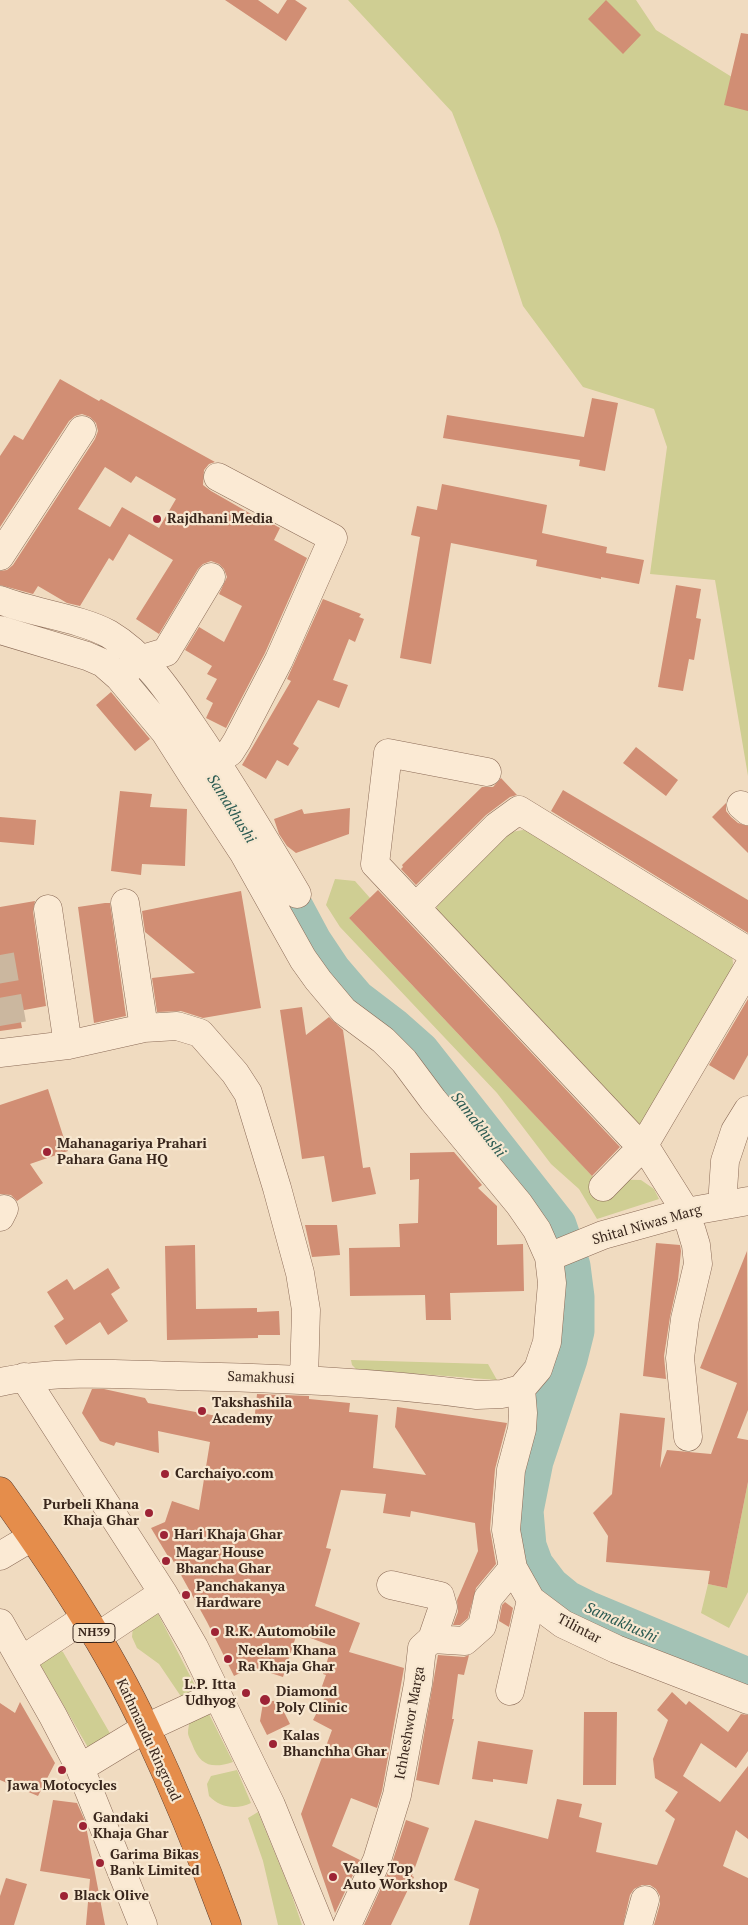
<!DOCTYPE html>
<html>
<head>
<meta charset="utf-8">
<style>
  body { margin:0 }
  canvas { display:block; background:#f0dbc0 }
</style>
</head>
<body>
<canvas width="748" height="1925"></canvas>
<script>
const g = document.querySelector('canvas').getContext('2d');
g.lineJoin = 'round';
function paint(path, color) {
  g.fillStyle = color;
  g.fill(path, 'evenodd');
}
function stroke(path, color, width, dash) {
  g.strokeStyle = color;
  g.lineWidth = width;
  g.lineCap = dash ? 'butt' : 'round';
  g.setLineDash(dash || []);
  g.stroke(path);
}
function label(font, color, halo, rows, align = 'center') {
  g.font = font + ' "PT Serif",serif';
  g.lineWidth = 4.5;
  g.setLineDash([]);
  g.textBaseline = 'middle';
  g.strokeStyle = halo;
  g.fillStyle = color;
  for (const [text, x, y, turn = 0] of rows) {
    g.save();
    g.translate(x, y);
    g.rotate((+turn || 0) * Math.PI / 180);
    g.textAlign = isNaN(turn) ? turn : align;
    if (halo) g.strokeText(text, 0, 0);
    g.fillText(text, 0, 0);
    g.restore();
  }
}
const green = new Path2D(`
  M 348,0 L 636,0 L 656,30 L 748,87 L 748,776 L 715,580 L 650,574 L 667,447 L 654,409 L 583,387 L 523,306 L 498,229 L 452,112 Z
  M 523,830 L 532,832 L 732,956 L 733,963 L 732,972 L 642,1123 L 632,1127 L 436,914 L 438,900 L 506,833 Z
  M 335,879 L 355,881 L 370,898 L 349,918 L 595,1179 L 641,1180 L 654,1189 L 659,1199 L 597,1219 L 579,1189 L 551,1164 L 497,1093 L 340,927 L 326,905 Z
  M 351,1360 L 488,1364 L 497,1380 L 356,1369 L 352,1365 Z
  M 748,1482 L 748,1592 L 729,1628 L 701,1613 L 708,1584 L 727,1588 Z
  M 155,1608 L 201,1697 L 182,1698 L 159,1664 L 137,1648 L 132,1637 L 133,1626 Z
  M 57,1649 L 63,1652 L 111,1735 L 90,1751 L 41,1666 L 40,1662 Z
  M 206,1708 L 233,1762 C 212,1769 200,1766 192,1744 C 191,1741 188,1736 188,1733 C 188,1729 189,1724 190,1721 Z
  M 237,1770 L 251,1803 C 237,1810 220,1808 209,1796 L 207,1784 L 211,1776 Z
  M 258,1812 L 290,1890 L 302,1925 L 278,1925 L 263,1861 L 248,1818 Z`);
const river = new Path2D(`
  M 116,652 L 140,676 L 194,751
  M 264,862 L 290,900 L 312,941 L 332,971 L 356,999 L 394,1028 L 420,1051 L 557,1225 L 571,1266 L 575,1297 L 575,1331 L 568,1359 L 534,1461 L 524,1511 L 527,1546 L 534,1565 L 550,1586 L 567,1600 L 587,1610 L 748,1677`);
const building = new Path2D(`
  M 225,0 L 258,0 L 278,14 L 287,0 L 295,0 L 307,8 L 286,41 Z
  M 606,0 L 641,35 L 623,54 L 588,19 Z
  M 741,33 L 748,34 L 748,111 L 724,105 Z
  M 60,379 L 99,401 L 101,399 L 215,462 L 209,464 L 204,470 L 203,485 L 211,491 L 258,518 L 258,516 L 280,528 L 274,540 L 307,558 L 265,653 L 226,728 L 206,718 L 213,703 L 206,699 L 217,679 L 207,674 L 212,666 L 185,650 L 199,627 L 224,642 L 242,606 L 219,594 L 227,577 L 224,569 L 219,564 L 211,561 L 203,564 L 198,569 L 159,634 L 136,619 L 173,560 L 129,534 L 113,561 L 109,558 L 80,606 L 67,603 L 38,586 L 33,594 L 0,585 L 0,571 L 7,570 L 13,565 L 95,439 L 98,431 L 96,423 L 90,417 L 82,414 L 75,416 L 69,421 L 0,527 L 0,456 L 14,435 L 23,440 ZM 105,467 L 131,483 L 136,476 L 176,499 L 159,528 L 122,507 L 110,527 L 78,509 Z
  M 592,398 L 618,403 L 605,471 L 579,466 L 580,460 L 443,438 L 447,415 L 584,437 Z
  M 442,484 L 547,505 L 542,533 L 607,547 L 606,553 L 644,560 L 639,584 L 601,577 L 601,579 L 536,566 L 537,560 L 451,543 L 431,664 L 400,658 L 420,537 L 411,535 L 417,506 L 437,510 Z
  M 676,585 L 701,589 L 696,618 L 701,619 L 694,660 L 689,659 L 683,691 L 658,687 Z
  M 323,599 L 361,614 L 359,617 L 364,619 L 355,642 L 349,639 L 333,680 L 348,685 L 339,708 L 318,700 L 293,744 L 299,748 L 288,766 L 277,760 L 266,779 L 242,765 L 291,681 L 287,679 Z
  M 111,692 L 150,739 L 135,751 L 96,705 Z
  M 636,747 L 678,780 L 666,796 L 623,763 Z
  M 501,778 L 517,795 L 510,797 L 486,815 L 416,885 L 401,869 L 403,867 L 402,865 L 482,787 L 493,787 Z
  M 563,790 L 748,900 L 748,933 L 551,811 Z
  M 120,791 L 152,794 L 150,807 L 187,809 L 185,866 L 142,864 L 141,875 L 111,871 Z
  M 726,803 L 726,811 L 731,817 L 738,823 L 748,826 L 748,853 L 712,817 Z
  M 350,808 L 349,834 L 296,853 L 287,846 L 279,834 L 274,819 L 302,809 L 304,814 Z
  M 0,817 L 36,820 L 34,845 L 0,842 Z
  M 378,890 L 620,1147 L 592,1176 L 349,918 Z
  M 241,891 L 261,1008 L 203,1018 L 181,1011 L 157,1012 L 152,978 L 195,973 L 145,932 L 142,911 Z
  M 35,901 L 33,911 L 46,1006 L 19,1011 L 22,1028 L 0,1031 L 0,907 Z
  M 105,903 L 110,903 L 126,1016 L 94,1023 L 78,907 Z
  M 748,999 L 748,1055 L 734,1080 L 709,1065 Z
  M 302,1007 L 306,1035 L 329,1017 L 343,1030 L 363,1168 L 370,1167 L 376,1194 L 332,1202 L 324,1156 L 302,1159 L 280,1010 Z
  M 48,1089 L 68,1151 L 30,1164 L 43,1183 L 17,1201 L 11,1195 L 0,1194 L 0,1105 Z
  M 454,1152 L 482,1185 L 478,1188 L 497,1206 L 497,1245 L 523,1244 L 524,1291 L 450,1293 L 451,1320 L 426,1320 L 425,1295 L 350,1296 L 349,1248 L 400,1247 L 399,1224 L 418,1223 L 419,1179 L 410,1180 L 410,1153 Z
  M 305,1225 L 337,1225 L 340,1255 L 312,1257 Z
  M 656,1243 L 680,1245 L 681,1251 L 678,1280 L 670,1317 L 664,1356 L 666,1379 L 643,1376 Z
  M 195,1245 L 196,1309 L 257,1308 L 257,1312 L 279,1311 L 280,1335 L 258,1335 L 258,1338 L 167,1340 L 165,1246 Z
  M 747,1251 L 748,1410 L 737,1438 L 748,1440 L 748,1482 L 727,1588 L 708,1584 L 710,1571 L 606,1562 L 608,1536 L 593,1513 L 612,1494 L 620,1413 L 665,1418 L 660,1468 L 667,1450 L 711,1454 L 737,1383 L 700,1368 Z
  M 108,1268 L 120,1288 L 111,1294 L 128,1321 L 108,1335 L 100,1322 L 66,1345 L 54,1326 L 64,1319 L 47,1292 L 67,1279 L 74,1290 Z
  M 92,1389 L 104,1389 L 145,1398 L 148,1403 L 254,1423 L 257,1394 L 309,1396 L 309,1399 L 350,1403 L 349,1412 L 378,1415 L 373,1468 L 426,1475 L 395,1427 L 397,1407 L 507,1423 L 495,1469 L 490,1529 L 496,1564 L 476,1588 L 468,1618 L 460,1625 L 453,1625 L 458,1612 L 457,1600 L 478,1551 L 475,1523 L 411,1511 L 410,1517 L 383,1513 L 386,1494 L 341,1490 L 326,1548 L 331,1549 L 315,1606 L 360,1623 L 349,1652 L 404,1668 L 382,1791 L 377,1808 L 351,1798 L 332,1846 L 360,1860 L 335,1913 L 301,1814 L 332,1730 L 313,1720 L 327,1693 L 331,1692 L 321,1689 L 326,1675 L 323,1674 L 332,1646 L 297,1633 L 283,1677 L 246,1665 L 244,1671 L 234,1676 L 207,1622 L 171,1557 L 169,1558 L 151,1528 L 165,1522 L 172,1501 L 199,1510 L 210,1442 L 158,1431 L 159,1453 L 116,1442 L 114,1446 L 100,1441 L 82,1413 Z
  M 505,1602 L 513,1608 L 509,1627 L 499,1621 L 502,1605 Z
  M 438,1655 L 464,1657 L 469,1655 L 464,1675 L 458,1674 L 452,1719 L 454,1719 L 439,1785 L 416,1780 Z
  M 672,1692 L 686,1705 L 689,1701 L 728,1732 L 741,1714 L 748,1715 L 748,1751 L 736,1768 L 701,1743 L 683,1776 L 720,1802 L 748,1766 L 748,1839 L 736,1830 L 723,1866 L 748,1878 L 748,1925 L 654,1925 L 660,1904 L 660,1896 L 656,1889 L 650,1885 L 642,1885 L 634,1889 L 630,1895 L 623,1925 L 469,1925 L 479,1889 L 454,1880 L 475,1820 L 548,1839 L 557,1799 L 582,1804 L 579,1817 L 602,1823 L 596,1852 L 657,1865 L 675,1819 L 665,1811 L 678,1792 L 655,1778 L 653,1759 L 668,1720 L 657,1710 Z
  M 278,1700 L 290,1724 L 267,1735 L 260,1721 L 263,1703 Z
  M 20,1702 L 55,1763 L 38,1796 L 0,1780 L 0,1703 L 15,1713 Z
  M 584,1712 L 617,1712 L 616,1785 L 583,1785 Z
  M 478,1741 L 533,1750 L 527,1784 L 493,1779 L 493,1782 L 472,1779 Z
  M 53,1800 L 77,1803 L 85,1821 L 105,1925 L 86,1925 L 90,1879 L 40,1871 Z
  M 406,1820 L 429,1828 L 412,1876 L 414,1877 L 391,1925 L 364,1925 L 391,1866 Z
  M 6,1878 L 27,1884 L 14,1925 L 0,1925 L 0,1896 Z`);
const minorTunnel = new Path2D(`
  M 0,955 L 13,1029`);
const minor = new Path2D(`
  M 0,556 L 82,430
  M 0,600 C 33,613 80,618 109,634 C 151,659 176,703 203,742 C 236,792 267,843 297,894
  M 0,630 L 87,656 L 103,663 L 119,677 L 165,732 L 193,776 L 243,852 L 303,959 L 318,980 L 344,1011 L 383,1040 L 404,1061 L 433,1100 L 519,1204 L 537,1230 L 549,1257 L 552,1283 L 547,1342 L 538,1369 L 521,1389
  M 128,670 L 136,661 L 166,652 L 211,577
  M 200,772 L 230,752 L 237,741 L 279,660 L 333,538 L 218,477
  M 487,772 L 388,753 L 375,864 L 631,1136 L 644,1145 L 686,1212 L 696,1245 L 698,1264 L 685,1319 L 680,1358 L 688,1437
  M 741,805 L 748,811
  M 125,903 L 144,1028
  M 416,907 L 497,826 L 519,810 L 748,951
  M 48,909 L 68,1045
  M 0,1053 L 68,1045 L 144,1028 L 177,1026 L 200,1033 L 235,1073 L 248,1093 L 277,1188 L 300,1273 L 306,1310 L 304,1379
  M 603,1187 L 644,1145 L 748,968
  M 722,1205 L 725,1161 L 735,1131 L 748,1110
  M 0,1217 L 4,1209
  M 549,1257 L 603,1235 L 686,1212 L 748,1201
  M 24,1377 L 163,1593 L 194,1647 L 271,1805 L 320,1925
  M 0,1382 C 55,1370 121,1374 178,1376 C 278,1378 378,1382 477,1395 L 502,1394 L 521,1389
  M 521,1389 L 523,1413 L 522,1429 L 511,1470 L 506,1530 L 513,1568 L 531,1600 L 563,1624 L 616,1649 L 748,1700
  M 0,1556 L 32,1537
  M 391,1585 L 440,1596 L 443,1607 L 432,1639
  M 0,1623 L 53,1716 L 80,1768 L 143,1925
  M 97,1637 L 163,1593
  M 22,1660 L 84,1619
  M 510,1691 L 531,1600
  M 80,1768 L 146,1728 L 217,1695
  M 347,1925 L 377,1860 L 397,1795 L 418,1684 L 422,1648 L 432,1639 L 465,1641 L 482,1626 L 488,1598 L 513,1568
  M 638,1925 L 645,1900`);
const highway = new Path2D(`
  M 0,1491 C 53,1565 108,1647 146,1729 C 176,1793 203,1859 227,1925`);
const markers = [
  [157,519,5,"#9d2335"],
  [47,1152,5,"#9d2335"],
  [202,1411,5,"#9d2335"],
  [165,1474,5,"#9d2335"],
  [149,1513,5,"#9d2335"],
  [164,1535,5,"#9d2335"],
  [166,1561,5,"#9d2335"],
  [186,1595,5,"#9d2335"],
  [215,1632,5,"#9d2335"],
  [228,1659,5,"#9d2335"],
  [246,1693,5,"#9d2335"],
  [265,1700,6,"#9d2335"],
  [273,1744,5,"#9d2335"],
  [62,1770,5,"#9d2335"],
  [83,1826,5,"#9d2335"],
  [100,1863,5,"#9d2335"],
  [333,1877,5,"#9d2335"],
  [64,1896,5,"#9d2335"]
];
const shields = [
  [94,1633,42]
];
const shieldNames = [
  ["NH39",94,1633]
];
const poiNames = [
  ["Rajdhani Media",167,519],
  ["Mahanagariya Prahari",57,1144],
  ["Pahara Gana HQ",57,1160],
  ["Takshashila",212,1403],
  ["Academy",212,1419],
  ["Carchaiyo.com",175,1474],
  ["Purbeli Khana",139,1505,"right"],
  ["Khaja Ghar",139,1521,"right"],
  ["Hari Khaja Ghar",174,1535],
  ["Magar House",176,1553],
  ["Bhancha Ghar",176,1569],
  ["Panchakanya",196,1587],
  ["Hardware",196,1603],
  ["R.K. Automobile",225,1632],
  ["Neelam Khana",238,1651],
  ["Ra Khaja Ghar",238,1667],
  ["L.P. Itta",236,1685,"right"],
  ["Udhyog",236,1701,"right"],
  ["Diamond",276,1692],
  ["Poly Clinic",276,1708],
  ["Kalas",283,1736],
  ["Bhanchha Ghar",283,1752],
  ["Jawa Motocycles",62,1786,"center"],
  ["Gandaki",93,1818],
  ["Khaja Ghar",93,1834],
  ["Garima Bikas",110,1855],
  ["Bank Limited",110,1871],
  ["Valley Top",343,1869],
  ["Auto Workshop",343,1885],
  ["Black Olive",74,1896]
];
const streetNames = [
  ["Shital Niwas Marg",647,1225,-16],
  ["Samakhusi",261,1378,2],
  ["Tilintar",579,1629,28],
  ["Ichheshwor Marga",410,1723,-80],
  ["Kathmandu Ringroad",148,1740,65]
];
const waterNames = [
  ["Samakhushi",231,809,58],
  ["Samakhushi",478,1125,52],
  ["Samakhushi",621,1623,24]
];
paint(green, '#cfce93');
stroke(river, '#a3c2b5', 39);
paint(building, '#d18e74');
stroke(minorTunnel, '#cbb79f', 28, [28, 14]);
stroke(minor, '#8b6b57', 29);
stroke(highway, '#583a2c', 29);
stroke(minor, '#fbead4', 28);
stroke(highway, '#e58d4b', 28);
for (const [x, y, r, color] of markers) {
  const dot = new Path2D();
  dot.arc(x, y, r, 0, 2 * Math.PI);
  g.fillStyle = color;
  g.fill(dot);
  stroke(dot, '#f7e7d0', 2);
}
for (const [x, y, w] of shields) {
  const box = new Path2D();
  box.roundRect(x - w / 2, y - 9.5, w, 19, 4);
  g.fillStyle = '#f7e7d0';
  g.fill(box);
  stroke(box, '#39261c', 1);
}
label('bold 12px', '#39261c', null, shieldNames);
label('bold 14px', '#39261c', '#f7e7d0', poiNames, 'left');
label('14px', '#39261c', '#f7e7d0', streetNames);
label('italic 15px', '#2a5a51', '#f7e7d0', waterNames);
</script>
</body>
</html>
